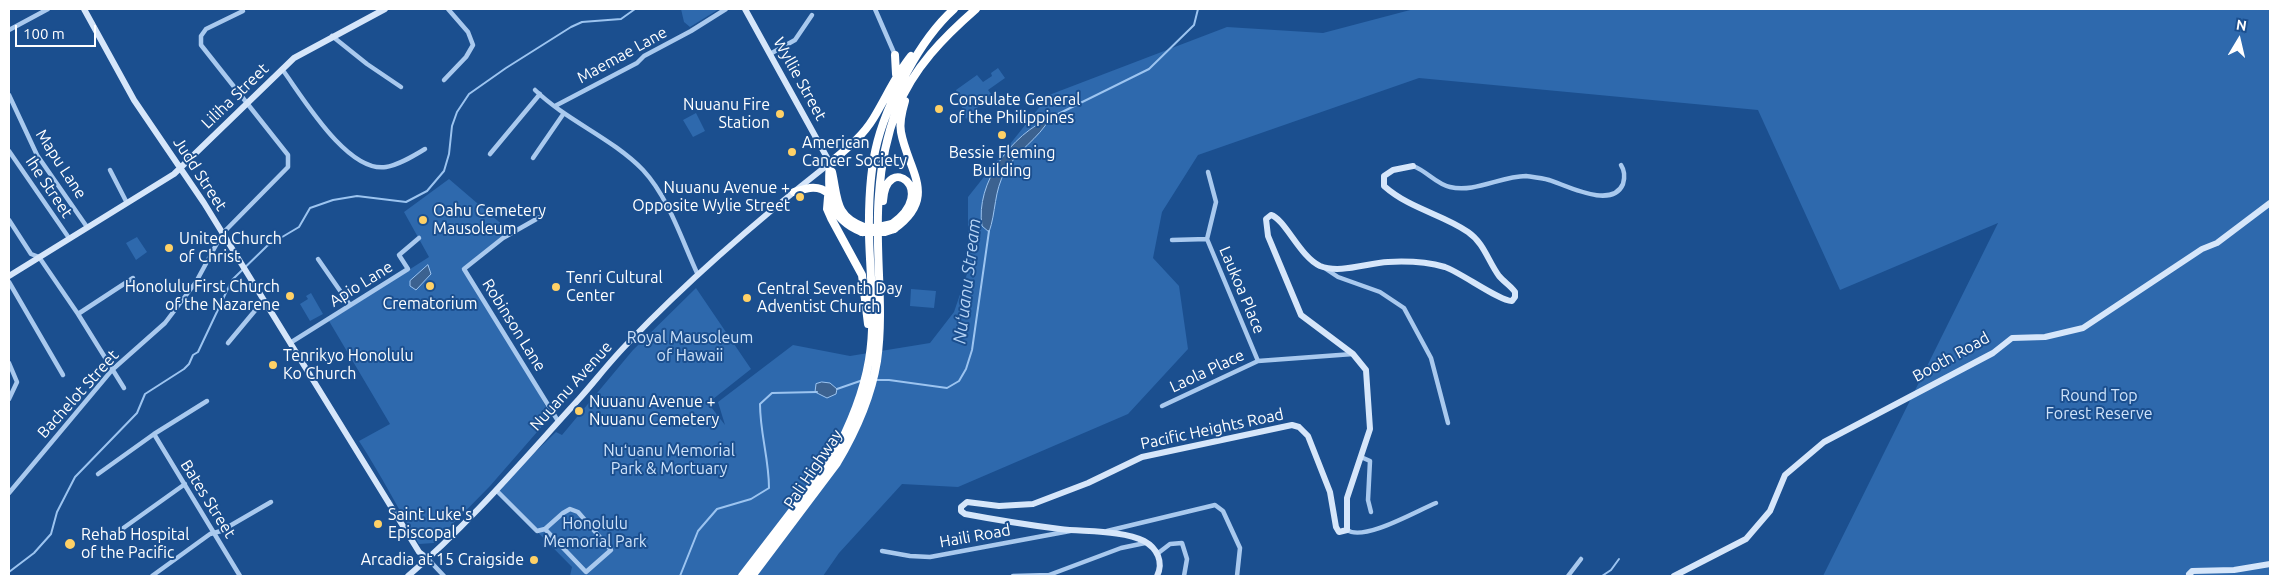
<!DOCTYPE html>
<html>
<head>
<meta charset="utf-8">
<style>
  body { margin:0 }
  #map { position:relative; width:2279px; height:585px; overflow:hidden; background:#1b4f8f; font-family:Ubuntu,sans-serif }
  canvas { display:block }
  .frame { position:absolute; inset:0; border:10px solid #fff; pointer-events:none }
  .north { position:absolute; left:2214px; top:15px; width:50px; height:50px; -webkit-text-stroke:4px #1b4f8f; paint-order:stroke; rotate:9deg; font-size:14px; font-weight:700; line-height:20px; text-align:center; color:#fff }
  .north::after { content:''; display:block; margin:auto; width:18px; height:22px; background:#fff; clip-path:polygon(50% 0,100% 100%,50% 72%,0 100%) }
  .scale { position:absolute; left:15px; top:25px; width:81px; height:22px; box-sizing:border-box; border:2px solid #fff; border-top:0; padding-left:6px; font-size:15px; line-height:18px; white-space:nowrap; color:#fff; -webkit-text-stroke:4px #1b4f8f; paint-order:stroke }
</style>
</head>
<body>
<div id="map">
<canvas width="2279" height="585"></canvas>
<div class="frame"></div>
<div class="north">N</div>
<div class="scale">100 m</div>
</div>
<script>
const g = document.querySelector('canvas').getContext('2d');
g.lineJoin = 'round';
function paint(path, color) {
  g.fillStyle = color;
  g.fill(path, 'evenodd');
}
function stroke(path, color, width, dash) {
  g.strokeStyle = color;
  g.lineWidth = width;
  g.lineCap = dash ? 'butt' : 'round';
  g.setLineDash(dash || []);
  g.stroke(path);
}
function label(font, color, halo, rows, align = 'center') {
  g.font = font + ' Ubuntu,sans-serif';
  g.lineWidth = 4;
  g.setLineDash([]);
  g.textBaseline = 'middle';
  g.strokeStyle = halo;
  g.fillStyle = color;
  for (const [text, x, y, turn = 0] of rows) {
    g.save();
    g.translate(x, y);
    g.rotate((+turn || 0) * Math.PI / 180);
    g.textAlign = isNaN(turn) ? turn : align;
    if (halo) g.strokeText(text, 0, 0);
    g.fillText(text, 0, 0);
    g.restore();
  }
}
const green = new Path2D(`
  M 681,9 L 719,9 L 690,27 L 684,22 Z
  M 1414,9 L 2270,9 L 2270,576 L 1823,576 L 1998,223 L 1840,290 L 1758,110 L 1419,78 L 1198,155 L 1162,212 L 1153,258 L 1179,286 L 1188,349 L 1128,414 L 958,487 L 902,484 L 839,553 L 823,576 L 570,576 L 572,567 L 496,490 L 556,432 L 562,435 L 633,350 L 696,288 L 751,369 L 708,403 L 725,425 L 718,402 L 793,345 L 850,356 L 930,343 L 954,312 L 968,271 L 968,197 L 1049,95 L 1227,27 L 1323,33 Z
  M 998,68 L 1005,78 L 988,90 L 991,94 L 966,119 L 956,90 L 977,75 L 983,82 L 992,76 L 991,73 Z
  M 696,113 L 705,131 L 693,137 L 683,120 Z
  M 449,179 L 512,233 L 464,269 L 505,333 L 551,416 L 490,486 L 434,543 L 419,544 C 399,510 381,475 359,441 L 390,424 L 329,321 L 429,257 L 404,212 Z
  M 137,237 L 147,252 L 136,260 L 126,243 Z
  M 911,289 L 936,291 L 934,308 L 910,306 Z
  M 311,293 L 323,314 L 310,321 L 300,304 L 308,299 L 306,296 Z`);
const water = new Path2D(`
  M 1050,118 C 1039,139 1016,151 1005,172 C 994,190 996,213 989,232 L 982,226 C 975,183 1012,134 1050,118 Z
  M 428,265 L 431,274 L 416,290 L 410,286 L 410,281 Z
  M 822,382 L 830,383 L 837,389 L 836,394 L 827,398 L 815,392 L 816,384 Z`);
const stream = new Path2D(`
  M 1050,118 L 1149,69 L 1194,25 L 1198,9
  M 875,380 L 889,380 L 947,388 L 959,381 L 966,369 L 972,350 L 989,231
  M 837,389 L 863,380
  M 9,572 L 34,553 L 51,534 L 57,512 L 75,477 L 137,413 L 145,394 L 184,369 L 189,364 L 193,355 L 198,352 L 232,280 L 267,246 L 299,227 L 310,208 L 333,200 L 357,196 L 406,202 L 427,191 L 444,171 L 449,154 L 452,126 L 457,112 L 469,94 L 506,68 L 571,27 L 582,22 L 621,19 L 635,9
  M 680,576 L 698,531 L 717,509 L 751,499 L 769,488 C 769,459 760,433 760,404 L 772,393 L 817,392
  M 1602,576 L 1611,570 L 1619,559`);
const street = new Path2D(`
  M 875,9 L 895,55
  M 9,30 L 48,9
  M 332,36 L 367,64 L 401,87
  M 770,54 L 795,40 L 812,15
  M 282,69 C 302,96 347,173 386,167 C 399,165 413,156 425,149
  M 444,80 L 466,57 L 473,45 L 468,32 L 448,9
  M 535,90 C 567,121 612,138 643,170 C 669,198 682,241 698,275
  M 9,95 L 37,155 L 87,227
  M 555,106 L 637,63 L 644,56 L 691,31 L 726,9
  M 9,151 L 69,238
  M 490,154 L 540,94
  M 533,158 L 564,113
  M 1413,166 C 1427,171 1436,184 1450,187 C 1475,193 1501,176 1526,176 C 1533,177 1542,178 1549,180 C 1566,185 1612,210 1623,184 C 1625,177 1625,171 1621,165
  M 110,170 L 127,203
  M 1208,172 L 1216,202 L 1207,239 L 1258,361
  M 540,217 L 503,238 L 464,269 L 558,421
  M 9,220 L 31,254 L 39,257 L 78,314 L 124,388
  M 1172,240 L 1207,239
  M 318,259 L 350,305
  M 1326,269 L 1338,277 L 1380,292 L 1404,308 L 1431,358 L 1448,423
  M 9,282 L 63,375
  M 78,314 L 133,278
  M 228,343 L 263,301
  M 290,343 L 408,269 L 399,255 L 419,238
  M 9,363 L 17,382 L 9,399
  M 1162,406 L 1258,361 L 1353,354
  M 154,434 L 240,576
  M 1361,457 L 1370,461 L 1368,500 L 1371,512
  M 98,474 L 154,434 L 207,401
  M 496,490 L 537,531 L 545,529
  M 9,493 L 112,370 L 165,323 L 196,282 L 222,234 L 288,167 L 288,155 L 201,45 L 201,36 L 206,29 L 243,11
  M 570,509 L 578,512 L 611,550 L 586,572 L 545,529 L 563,513 Z
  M 1347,530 C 1364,542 1418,510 1436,503
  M 1107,531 L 1215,505 L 1223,511 L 1240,548 L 1237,576
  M 108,539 L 185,484
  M 882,551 L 910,556 L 930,557 L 1070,531
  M 1157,554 L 1170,544 L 1182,543 L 1187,559 L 1184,576
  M 428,559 L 444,576
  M 152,576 L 210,534 L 221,531 L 271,502
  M 1013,576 L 1049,575 L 1121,548 L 1145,543
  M 1568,576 L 1581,559`);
const secondary = new Path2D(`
  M 84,9 L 134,100 L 204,203 L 419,552 L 428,559
  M 9,276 L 174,174 L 294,58 L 385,9
  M 408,576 C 470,523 524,459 579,399 C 596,380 611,360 629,342 C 691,277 759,219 830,163 L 745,9
  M 1157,576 C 1164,562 1157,548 1144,541 C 1123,530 1084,532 1060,529 C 1028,525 997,520 965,514 L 961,511 L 961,507 L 967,502 L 999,506 L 1033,504 L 1088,483 L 1142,457 L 1292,425 L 1299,427 L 1308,436 L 1330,492 L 1336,527 L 1339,532 L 1347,530 L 1347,498 L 1370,429 L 1366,370 L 1353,354 L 1301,315 L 1268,236 L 1266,219 L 1271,215 C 1285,219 1300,257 1320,266 C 1340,274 1367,263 1388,262 C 1406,261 1427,262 1445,267 C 1460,272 1501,302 1512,301 L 1515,297 L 1515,292 C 1511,286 1504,282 1499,276 C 1488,261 1484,243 1468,232 C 1442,214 1410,209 1384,186 L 1384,176 L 1393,170 L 1413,166
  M 1674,576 L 1746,539 L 1770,511 L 1785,475 L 1824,442 L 1993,353 L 2012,338 L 2045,337 L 2083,328 L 2202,249 L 2217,243 L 2270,203
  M 2191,576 L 2189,574 L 2192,571 L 2234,570 L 2270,564`);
const highway = new Path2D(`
  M 895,55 L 896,74
  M 832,172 C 838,198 834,216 864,227
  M 794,192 C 807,188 818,184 829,194
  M 828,197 L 827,209 L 831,218 L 862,275 L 868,324
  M 883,201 C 886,151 940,190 892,224
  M 894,229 C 939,197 908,171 901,132 C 899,122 902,111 905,101
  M 862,232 C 829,219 827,195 830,163 C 845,150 862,137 873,119 C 886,98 895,76 911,56
  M 742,576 L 832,459 C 849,428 863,396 869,360 C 876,319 870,277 869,235 C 868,169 874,130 907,72 C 920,48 934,27 954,9
  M 752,576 L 837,463 C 856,431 871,398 877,361 C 885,305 874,250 879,194 C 881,166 887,135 897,109 C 913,68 944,37 976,9`);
const highwayBridge = new Path2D(`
  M 864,227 L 874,228 L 892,224
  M 862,232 L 885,232 L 894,229`);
const markers = [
  [939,109,5,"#ffd166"],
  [780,114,5,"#ffd166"],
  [1002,135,5,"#ffd166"],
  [792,152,5,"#ffd166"],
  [800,197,5,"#ffd166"],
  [423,220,5,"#ffd166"],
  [169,248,5,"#ffd166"],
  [430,286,5,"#ffd166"],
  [556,287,5,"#ffd166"],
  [290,296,5,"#ffd166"],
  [747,298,5,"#ffd166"],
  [273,365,5,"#ffd166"],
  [579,411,5,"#ffd166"],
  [378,524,5,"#ffd166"],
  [70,544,6,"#ffd166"],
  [534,560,5,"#ffd166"]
];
const streetNames = [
  ["Maemae Lane",622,55,-29],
  ["Wyllie Street",800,79,61],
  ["Liliha Street",235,96,-44],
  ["Mapu Lane",61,164,57],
  ["Judd Street",200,174,57],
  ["Ihe Street",49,187,56],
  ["Apio Lane",361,284,-32],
  ["Laukoa Place",1242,290,67],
  ["Robinson Lane",514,325,58],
  ["Booth Road",1951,357,-29],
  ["Laola Place",1207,371,-25],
  ["Nuuanu Avenue",571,386,-48],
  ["Bachelot Street",78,394,-48],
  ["Pacific Heights Road",1212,429,-12],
  ["Pali Highway",813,469,-56],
  ["Bates Street",208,499,58],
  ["Haili Road",975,536,-10]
];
const poiNames = [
  ["Consulate General",949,100],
  ["of the Philippines",949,118],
  ["Nuuanu Fire",770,105,"right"],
  ["Station",770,123,"right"],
  ["American",802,143],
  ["Cancer Society",802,161],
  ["Bessie Fleming",1002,153,"center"],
  ["Building",1002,171,"center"],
  ["Nuuanu Avenue +",790,188,"right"],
  ["Opposite Wylie Street",790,206,"right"],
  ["Oahu Cemetery",433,211],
  ["Mausoleum",433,229],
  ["United Church",179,239],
  ["of Christ",179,257],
  ["Tenri Cultural",566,278],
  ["Center",566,296],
  ["Honolulu First Church",280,287,"right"],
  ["of the Nazarene",280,305,"right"],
  ["Central Seventh Day",757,289],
  ["Adventist Church",757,307],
  ["Crematorium",430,304,"center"],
  ["Tenrikyo Honolulu",283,356],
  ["Ko Church",283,374],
  ["Nuuanu Avenue +",589,402],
  ["Nuuanu Cemetery",589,420],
  ["Saint Luke's",388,515],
  ["Episcopal",388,533],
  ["Rehab Hospital",81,535],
  ["of the Pacific",81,553],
  ["Arcadia at 15 Craigside",524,560,"right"]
];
const parkNames = [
  ["Royal Mausoleum",690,338],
  ["of Hawaii",690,356],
  ["Round Top",2099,396],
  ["Forest Reserve",2099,414],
  ["Nuʻuanu Memorial",669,451],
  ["Park & Mortuary",669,469],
  ["Honolulu",595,524],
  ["Memorial Park",595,542]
];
const waterNames = [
  ["Nuʻuanu Stream",967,281,-83]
];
paint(green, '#2e69ad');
paint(water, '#3c6290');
stroke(water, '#9cc4f0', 1);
stroke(stream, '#9cc4f0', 2);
stroke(street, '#a9c9ee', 4.5);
stroke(secondary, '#d6e6fa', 6);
stroke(highway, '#fff', 8);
stroke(highwayBridge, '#fff', 8);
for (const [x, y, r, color] of markers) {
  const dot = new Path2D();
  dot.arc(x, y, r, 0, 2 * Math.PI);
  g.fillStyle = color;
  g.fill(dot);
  stroke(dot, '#1b4f8f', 2);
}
label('16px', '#fff', '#1b4f8f', streetNames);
label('16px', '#fff', '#1b4f8f', poiNames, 'left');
label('16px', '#cfe3fa', '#1b4f8f', parkNames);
label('italic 18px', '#b5d3f5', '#1b4f8f', waterNames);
</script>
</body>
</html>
